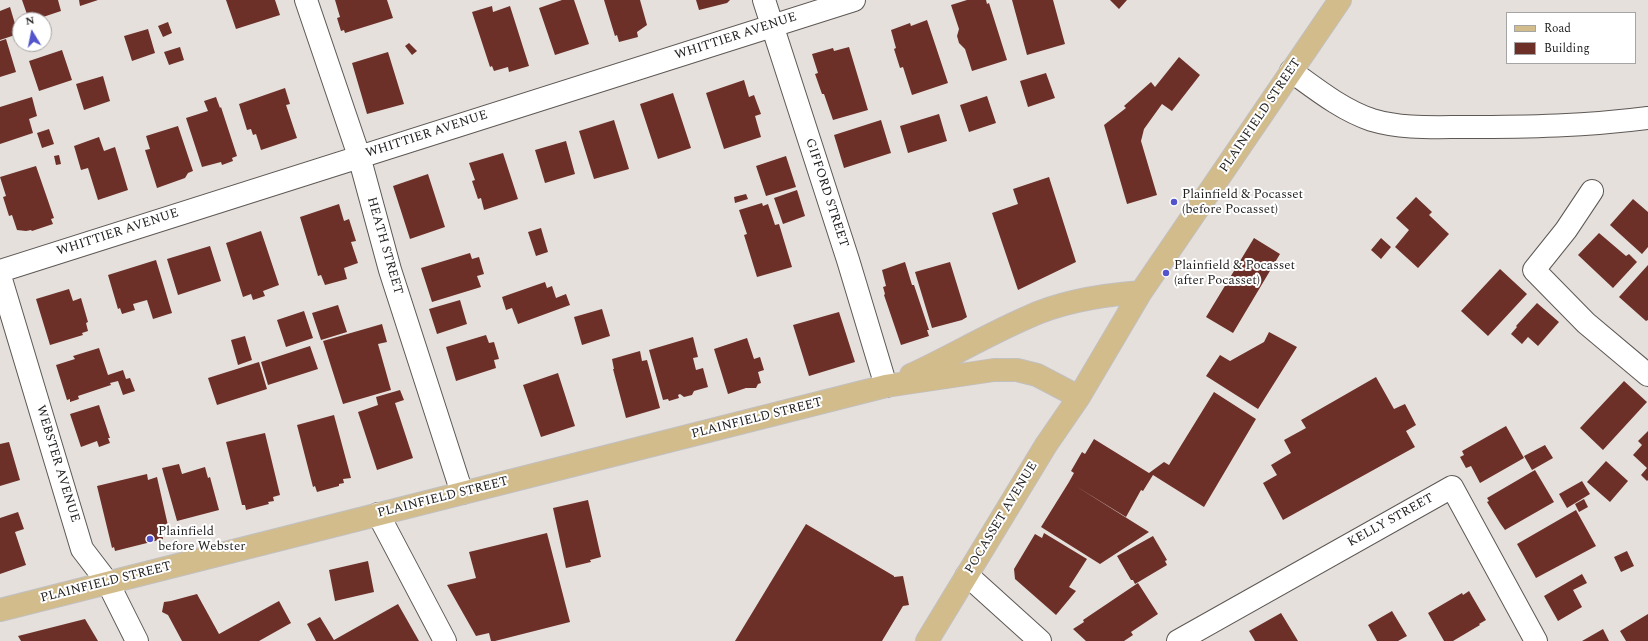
<!DOCTYPE html>
<html>
<head>
<meta charset="utf-8">
<style>
  body { margin:0 }
  #map { position:relative; width:1648px; height:641px; overflow:hidden; background:#e6e0dc; font-family:Spectral,serif }
  canvas { display:block }
  .legend { position:absolute; left:1506px; top:12px; width:130px; height:52px; box-sizing:border-box; background:#fff; border:1px solid #a6a5a5; margin:0; padding:5px 7px; list-style:none; font-size:12px; color:#201e1d }
  .legend li { display:flex; align-items:center; gap:8px; height:20px }
  .legend b { width:20px; border:1px solid #a6a5a5 }
  .north { position:absolute; left:12px; top:12px; width:40px; height:40px; box-sizing:border-box; background:#fff; border:1px solid #a6a5a5; border-radius:50%; rotate:350deg; font-size:11px; font-weight:700; line-height:16px; text-align:center; color:#201e1d }
  .north::after { content:''; display:block; margin:auto; width:14px; height:18px; background:#5354cb; clip-path:polygon(50% 0,100% 100%,50% 72%,0 100%) }
</style>
</head>
<body>
<div id="map">
<canvas width="1648" height="641"></canvas>
<ul class="legend">
<li><b style="height:5px;background:#d2bc8c"></b>Road</li>
<li><b style="height:11px;background:#6c3029"></b>Building</li>
</ul>
<div class="north">N</div>
</div>
<script>
const g = document.querySelector('canvas').getContext('2d');
g.lineJoin = 'round';
function paint(path, color) {
  g.fillStyle = color;
  g.fill(path, 'evenodd');
}
function stroke(path, color, width, dash) {
  g.strokeStyle = color;
  g.lineWidth = width;
  g.lineCap = dash ? 'butt' : 'round';
  g.setLineDash(dash || []);
  g.stroke(path);
}
function label(font, color, halo, rows, align = 'center') {
  g.font = font + ' Spectral,serif';
  g.lineWidth = 4;
  g.setLineDash([]);
  g.textBaseline = 'middle';
  g.strokeStyle = halo;
  g.fillStyle = color;
  for (const [text, x, y, turn = 0] of rows) {
    g.save();
    g.translate(x, y);
    g.rotate((+turn || 0) * Math.PI / 180);
    g.textAlign = isNaN(turn) ? turn : align;
    if (halo) g.strokeText(text, 0, 0);
    g.fillText(text, 0, 0);
    g.restore();
  }
}
const building = new Path2D(`
  M 22,0 L 58,0 L 61,11 L 34,20 L 29,20 Z
  M 79,0 L 98,0 L 80,6 Z
  M 226,0 L 275,0 L 280,15 L 236,29 Z
  M 335,0 L 387,0 L 393,18 L 345,33 L 344,30 L 341,31 L 337,18 L 340,17 Z
  M 562,0 L 574,0 L 589,44 L 555,55 L 539,8 Z
  M 604,0 L 640,0 L 647,25 L 637,32 L 638,37 L 619,42 L 617,35 L 615,36 Z
  M 696,0 L 730,0 L 727,3 L 699,10 Z
  M 967,0 L 986,0 L 987,4 L 989,3 L 1007,60 L 972,71 L 965,49 L 959,43 L 957,36 L 959,29 L 951,5 Z
  M 1012,0 L 1053,0 L 1065,44 L 1027,55 Z
  M 1110,0 L 1127,0 L 1119,9 Z
  M 492,6 L 493,12 L 510,6 L 529,66 L 509,72 L 508,67 L 494,71 L 492,66 L 490,67 L 472,12 Z
  M 10,7 L 18,34 L 0,40 L 0,11 Z
  M 927,20 L 948,83 L 912,95 L 903,67 L 900,68 L 894,49 L 896,48 L 891,30 L 910,23 L 911,26 Z
  M 168,22 L 172,33 L 163,37 L 158,26 Z
  M 148,29 L 155,53 L 132,61 L 124,36 Z
  M 6,39 L 16,72 L 0,77 L 0,41 Z
  M 409,43 L 417,51 L 412,55 L 405,46 Z
  M 180,47 L 184,60 L 169,65 L 164,52 Z
  M 849,47 L 868,110 L 833,120 L 824,94 L 822,94 L 815,74 L 818,73 L 812,54 L 833,48 L 834,51 Z
  M 62,50 L 72,80 L 39,91 L 29,61 Z
  M 388,52 L 404,104 L 367,114 L 352,63 Z
  M 1179,57 L 1200,75 L 1172,111 L 1162,104 L 1144,129 L 1141,141 L 1157,195 L 1127,204 L 1104,125 L 1126,108 L 1124,106 L 1151,82 L 1155,87 Z
  M 1046,73 L 1055,98 L 1028,107 L 1020,81 Z
  M 103,76 L 110,101 L 84,110 L 76,84 Z
  M 744,80 L 749,97 L 754,95 L 761,114 L 755,116 L 761,137 L 724,149 L 706,93 Z
  M 285,88 L 290,104 L 286,105 L 297,138 L 261,150 L 256,134 L 253,135 L 251,129 L 247,130 L 239,104 Z
  M 673,93 L 691,148 L 658,159 L 640,104 Z
  M 987,96 L 996,123 L 969,132 L 960,105 Z
  M 32,97 L 37,116 L 29,119 L 33,133 L 0,144 L 0,107 Z
  M 216,97 L 220,108 L 221,107 L 237,156 L 232,158 L 233,161 L 222,165 L 221,162 L 202,167 L 186,118 L 208,111 L 204,101 Z
  M 939,114 L 947,141 L 908,153 L 900,126 Z
  M 614,120 L 629,169 L 594,179 L 579,131 Z
  M 881,120 L 891,153 L 844,168 L 834,135 Z
  M 178,126 L 193,171 L 188,173 L 185,178 L 157,188 L 145,150 L 150,149 L 146,136 Z
  M 49,129 L 54,144 L 42,148 L 37,133 Z
  M 99,137 L 104,151 L 115,147 L 128,190 L 98,200 L 88,168 L 81,170 L 74,146 Z
  M 566,141 L 575,174 L 545,183 L 535,150 Z
  M 503,153 L 518,199 L 484,210 L 481,198 L 478,199 L 472,181 L 475,180 L 469,163 Z
  M 59,155 L 61,164 L 56,165 L 54,156 Z
  M 786,156 L 796,187 L 766,196 L 756,166 Z
  M 36,166 L 54,218 L 51,219 L 53,224 L 32,231 L 31,230 L 26,231 L 17,230 L 12,215 L 9,216 L 3,197 L 6,196 L 0,177 Z
  M 428,174 L 445,227 L 410,239 L 393,186 Z
  M 1049,177 L 1076,262 L 1018,290 L 992,213 L 1018,204 L 1013,189 Z
  M 797,190 L 805,216 L 783,224 L 774,198 Z
  M 746,194 L 748,199 L 735,203 L 734,197 Z
  M 1416,197 L 1432,212 L 1429,215 L 1449,234 L 1418,268 L 1395,247 L 1409,230 L 1396,218 Z
  M 1633,199 L 1648,212 L 1648,247 L 1642,254 L 1610,225 Z
  M 762,203 L 763,206 L 768,204 L 775,225 L 779,224 L 792,267 L 757,277 L 744,235 L 747,234 L 739,210 Z
  M 339,204 L 344,221 L 349,219 L 356,241 L 351,242 L 358,263 L 344,268 L 347,279 L 325,285 L 321,275 L 318,276 L 300,217 Z
  M 541,228 L 548,252 L 536,256 L 528,232 Z
  M 261,231 L 279,285 L 263,291 L 265,296 L 253,300 L 251,294 L 243,297 L 226,243 Z
  M 1599,233 L 1626,256 L 1629,254 L 1637,262 L 1613,288 L 1578,255 Z
  M 1254,238 L 1280,254 L 1233,333 L 1206,317 Z
  M 1381,238 L 1391,247 L 1381,259 L 1371,250 Z
  M 210,246 L 221,281 L 178,295 L 167,259 Z
  M 470,253 L 472,259 L 479,257 L 484,274 L 477,276 L 481,287 L 432,302 L 421,268 Z
  M 156,260 L 172,313 L 153,319 L 147,300 L 133,304 L 135,310 L 122,314 L 120,308 L 118,309 L 108,275 Z
  M 905,262 L 912,285 L 914,285 L 929,330 L 927,330 L 929,336 L 901,345 L 884,295 L 885,294 L 883,287 L 886,286 L 882,270 Z
  M 950,262 L 967,317 L 962,320 L 932,328 L 915,272 Z
  M 1648,265 L 1648,320 L 1646,321 L 1619,297 Z
  M 1500,269 L 1527,294 L 1488,336 L 1461,311 Z
  M 545,282 L 547,288 L 552,286 L 556,298 L 566,294 L 570,305 L 518,324 L 512,308 L 506,310 L 502,297 Z
  M 69,289 L 73,301 L 81,298 L 88,322 L 86,323 L 88,331 L 82,333 L 83,335 L 50,345 L 36,299 Z
  M 460,300 L 467,324 L 437,334 L 429,309 Z
  M 1537,303 L 1559,322 L 1538,346 L 1528,337 L 1522,344 L 1511,334 L 1517,327 L 1516,326 Z
  M 338,305 L 347,332 L 321,340 L 312,313 Z
  M 602,309 L 610,336 L 582,345 L 574,317 Z
  M 304,311 L 313,338 L 286,347 L 277,320 Z
  M 839,312 L 855,362 L 809,376 L 793,325 Z
  M 382,324 L 387,342 L 378,344 L 391,390 L 343,404 L 323,341 Z
  M 1269,332 L 1297,347 L 1258,409 L 1206,376 L 1220,355 L 1230,361 L 1264,342 Z
  M 486,335 L 489,343 L 494,342 L 499,359 L 494,360 L 496,368 L 456,381 L 446,347 Z
  M 245,336 L 252,360 L 238,365 L 231,340 Z
  M 693,337 L 698,357 L 693,358 L 696,370 L 703,368 L 708,387 L 694,391 L 692,395 L 684,397 L 680,394 L 678,395 L 679,398 L 669,401 L 668,399 L 663,400 L 649,350 Z
  M 747,338 L 754,359 L 760,357 L 764,370 L 758,372 L 761,383 L 758,384 L 756,388 L 746,388 L 728,394 L 714,349 Z
  M 310,346 L 318,369 L 268,385 L 261,362 Z
  M 99,348 L 108,375 L 123,370 L 126,379 L 130,378 L 135,391 L 123,395 L 118,381 L 110,383 L 111,385 L 78,396 L 79,399 L 70,402 L 70,399 L 67,400 L 56,365 L 75,359 L 73,356 Z
  M 640,351 L 642,361 L 647,360 L 660,408 L 626,418 L 613,369 L 614,369 L 612,359 Z
  M 259,362 L 267,389 L 217,405 L 208,378 Z
  M 558,373 L 575,426 L 541,437 L 523,385 Z
  M 1376,377 L 1394,409 L 1405,404 L 1416,425 L 1406,431 L 1415,447 L 1283,520 L 1263,483 L 1277,475 L 1271,465 L 1291,453 L 1284,440 L 1306,428 L 1301,420 Z
  M 1624,381 L 1647,402 L 1603,450 L 1580,428 Z
  M 400,390 L 404,400 L 395,403 L 413,458 L 377,470 L 358,412 L 378,405 L 376,397 Z
  M 1214,392 L 1256,419 L 1204,507 L 1153,475 L 1143,491 L 1141,490 L 1126,517 L 1074,485 L 1149,532 L 1100,564 L 1041,527 L 1069,482 L 1074,473 L 1071,471 L 1082,452 L 1085,454 L 1094,439 L 1149,473 L 1164,462 L 1169,465 Z
  M 99,405 L 110,438 L 108,438 L 110,443 L 99,447 L 97,441 L 81,447 L 70,414 Z
  M 334,415 L 351,478 L 343,479 L 344,483 L 339,484 L 339,486 L 317,492 L 315,486 L 313,487 L 297,425 Z
  M 1506,426 L 1524,458 L 1480,483 L 1471,466 L 1466,468 L 1460,457 L 1464,455 L 1462,451 Z
  M 1648,431 L 1648,480 L 1647,481 L 1641,475 L 1647,468 L 1633,455 L 1642,445 L 1638,441 Z
  M 265,433 L 280,495 L 273,497 L 274,501 L 268,502 L 269,504 L 246,510 L 245,505 L 242,505 L 226,442 Z
  M 9,442 L 20,480 L 0,486 L 0,444 Z
  M 1545,445 L 1553,458 L 1532,470 L 1524,456 Z
  M 1606,461 L 1628,481 L 1610,502 L 1587,482 Z
  M 179,464 L 182,474 L 205,467 L 208,478 L 210,477 L 219,510 L 177,521 L 162,468 Z
  M 1535,470 L 1554,502 L 1505,530 L 1500,523 L 1487,502 L 1489,501 L 1487,498 Z
  M 147,474 L 148,480 L 157,477 L 169,530 L 162,532 L 163,539 L 115,551 L 114,547 L 112,548 L 97,486 Z
  M 1582,481 L 1590,494 L 1567,508 L 1559,494 Z
  M 1584,499 L 1588,507 L 1579,512 L 1575,504 Z
  M 588,500 L 601,557 L 590,560 L 591,562 L 566,568 L 553,508 Z
  M 1576,510 L 1596,546 L 1536,578 L 1517,544 Z
  M 18,512 L 24,529 L 15,532 L 26,565 L 0,574 L 0,518 Z
  M 806,524 L 894,576 L 894,577 L 903,576 L 909,605 L 903,606 L 882,641 L 735,641 Z
  M 547,533 L 570,622 L 495,641 L 491,641 L 489,633 L 476,636 L 447,585 L 476,578 L 469,552 Z
  M 1044,533 L 1087,559 L 1069,587 L 1076,591 L 1056,615 L 1015,579 L 1014,569 L 1035,534 L 1042,538 Z
  M 1153,536 L 1167,560 L 1165,561 L 1167,565 L 1135,584 L 1133,580 L 1131,580 L 1117,556 Z
  M 1627,551 L 1634,566 L 1621,572 L 1614,557 Z
  M 368,561 L 374,592 L 335,601 L 329,570 Z
  M 1582,574 L 1587,583 L 1573,590 L 1582,607 L 1558,621 L 1544,596 Z
  M 1138,583 L 1158,614 L 1131,632 L 1133,635 L 1124,641 L 1086,641 L 1073,629 L 1084,622 L 1083,620 Z
  M 1469,591 L 1486,620 L 1479,624 L 1480,625 L 1453,641 L 1444,641 L 1428,613 L 1462,593 L 1463,595 Z
  M 197,594 L 219,634 L 279,601 L 291,623 L 259,641 L 182,641 L 168,615 L 162,612 L 164,602 L 171,601 Z
  M 398,604 L 419,641 L 316,641 L 307,624 L 320,617 L 334,640 Z
  M 1392,611 L 1407,636 L 1398,641 L 1377,641 L 1368,625 Z
  M 1281,613 L 1298,641 L 1255,641 L 1249,631 Z
  M 1648,614 L 1648,641 L 1626,641 L 1620,631 Z
  M 85,619 L 98,641 L 21,641 L 18,636 Z
  M 1603,629 L 1609,641 L 1582,641 Z`);
const minor = new Path2D(`
  M 306,0 L 359,156 L 390,270 L 462,493
  M 764,0 L 848,260 L 886,386
  M 1291,71 C 1316,89 1342,110 1372,120 C 1402,129 1434,127 1466,127 C 1527,127 1587,126 1648,118
  M 1592,191 L 1566,230 L 1534,270 L 1586,323 L 1648,375
  M 0,271 L 854,0
  M 0,276 L 82,549 L 108,583 L 137,641
  M 378,514 L 445,641
  M 967,575 L 1040,641
  M 1178,641 L 1452,487 L 1536,641`);
const major = new Path2D(`
  M 911,375 C 950,357 987,335 1026,318 C 1061,301 1102,295 1141,292
  M 0,610 L 886,386 L 994,370 L 1017,370 L 1037,375 L 1079,397
  M 927,641 L 1046,445 L 1079,397 L 1141,292 L 1340,0`);
const markers = [
  [1174,202,4,"#5354cb"],
  [1166,273,4,"#5354cb"],
  [150,539,4,"#5354cb"]
];
const streetNames = [
  ["WHITTIER AVENUE",736,37,-18],
  ["PLAINFIELD STREET",1261,116,-56],
  ["WHITTIER AVENUE",427,135,-18],
  ["GIFFORD STREET",826,193,72],
  ["WHITTIER AVENUE",118,233,-18],
  ["HEATH STREET",384,246,74],
  ["PLAINFIELD STREET",757,419,-14],
  ["WEBSTER AVENUE",57,464,73],
  ["PLAINFIELD STREET",443,498,-14],
  ["POCASSET AVENUE",1002,518,-59],
  ["KELLY STREET",1391,521,-29],
  ["PLAINFIELD STREET",106,583,-14]
];
const poiNames = [
  ["Plainfield & Pocasset",1182,195],
  ["(before Pocasset)",1182,210],
  ["Plainfield & Pocasset",1174,266],
  ["(after Pocasset)",1174,281],
  ["Plainfield",158,532],
  ["before Webster",158,547]
];
paint(building, '#6c3029');
stroke(minor, '#5d5855', 24);
stroke(major, '#c1c0c0', 24);
stroke(minor, '#fff', 22);
stroke(major, '#d2bc8c', 22);
for (const [x, y, r, color] of markers) {
  const dot = new Path2D();
  dot.arc(x, y, r, 0, 2 * Math.PI);
  g.fillStyle = color;
  g.fill(dot);
  stroke(dot, '#fff', 1.5);
}
label('13px', '#201e1d', '#fff', streetNames);
label('13px', '#201e1d', '#fff', poiNames, 'left');
</script>
</body>
</html>
